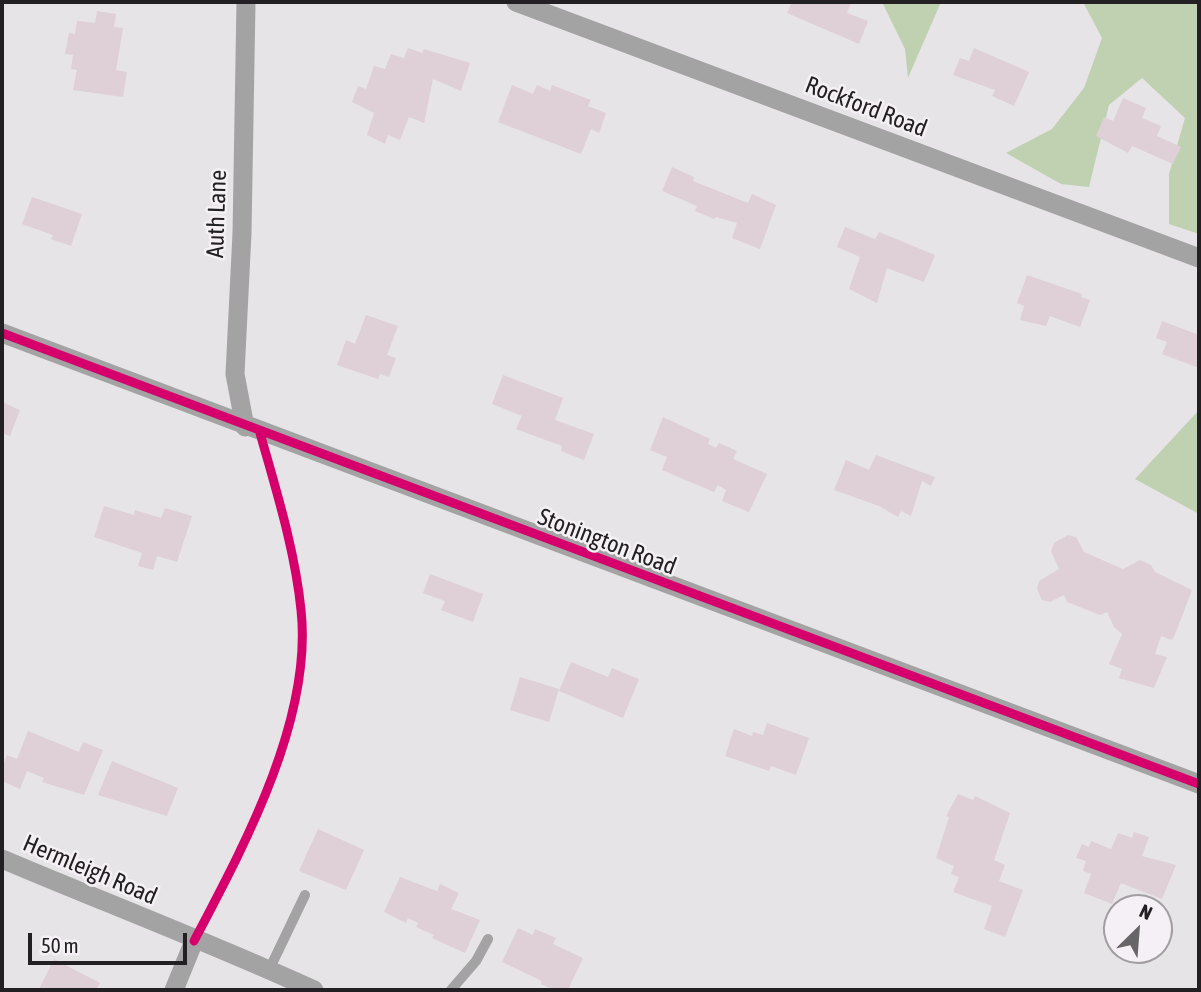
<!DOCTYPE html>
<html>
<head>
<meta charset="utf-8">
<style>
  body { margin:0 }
  #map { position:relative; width:1201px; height:992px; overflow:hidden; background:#e6e4e6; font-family:"Asap Condensed",sans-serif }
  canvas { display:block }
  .frame { position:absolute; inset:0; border:4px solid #222022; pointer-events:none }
  .north { position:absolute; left:1103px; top:894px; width:70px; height:70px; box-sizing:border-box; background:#f5f0f5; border:2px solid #a19da1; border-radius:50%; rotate:25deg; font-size:19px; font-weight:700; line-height:28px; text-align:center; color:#222022 }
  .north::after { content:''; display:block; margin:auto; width:24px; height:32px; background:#676567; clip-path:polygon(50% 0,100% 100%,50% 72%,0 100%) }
  .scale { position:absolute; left:28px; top:933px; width:159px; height:32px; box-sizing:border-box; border:4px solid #222022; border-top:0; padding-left:9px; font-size:21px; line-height:24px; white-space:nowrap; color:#222022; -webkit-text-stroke:5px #f5f0f5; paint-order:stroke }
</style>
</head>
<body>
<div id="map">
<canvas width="1201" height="992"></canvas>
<div class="frame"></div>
<div class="north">N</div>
<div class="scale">50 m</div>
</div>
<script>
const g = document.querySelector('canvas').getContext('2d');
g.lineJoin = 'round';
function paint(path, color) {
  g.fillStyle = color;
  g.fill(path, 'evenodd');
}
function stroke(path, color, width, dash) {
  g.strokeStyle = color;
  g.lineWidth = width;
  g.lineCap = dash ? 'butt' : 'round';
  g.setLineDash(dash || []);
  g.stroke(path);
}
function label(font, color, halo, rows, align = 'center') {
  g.font = font + ' "Asap Condensed",sans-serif';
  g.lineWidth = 5;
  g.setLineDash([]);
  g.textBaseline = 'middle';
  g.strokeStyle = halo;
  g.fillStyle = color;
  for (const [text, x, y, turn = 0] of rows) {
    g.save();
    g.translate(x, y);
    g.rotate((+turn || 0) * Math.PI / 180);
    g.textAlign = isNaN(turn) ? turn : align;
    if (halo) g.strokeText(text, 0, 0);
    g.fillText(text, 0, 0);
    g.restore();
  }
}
const green = new Path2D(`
  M 882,2 L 941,2 L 908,78 L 905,49 Z
  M 1083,2 L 1199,2 L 1199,234 L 1169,224 L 1169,174 L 1185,118 L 1142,78 L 1109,105 L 1089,187 L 1061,184 L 1006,153 L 1052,129 L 1084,88 L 1102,38 Z
  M 1199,410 L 1199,514 L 1135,479 Z`);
const building = new Path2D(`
  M 792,2 L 851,3 L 847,13 L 868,21 L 859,44 L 787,13 Z
  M 97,11 L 116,14 L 114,27 L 123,28 L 116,70 L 127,72 L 123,97 L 73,90 L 77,70 L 71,69 L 73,55 L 65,54 L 69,33 L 75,34 L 77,21 L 95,23 Z
  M 408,48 L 422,53 L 424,49 L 470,63 L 461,91 L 433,79 L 424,123 L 409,117 L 400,140 L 388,135 L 385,144 L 367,135 L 374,113 L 352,102 L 358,86 L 366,89 L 374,66 L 385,69 L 391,54 L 404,58 Z
  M 974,48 L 1029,72 L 1014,106 L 992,96 L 995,90 L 953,75 L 960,58 L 969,61 Z
  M 512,85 L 533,94 L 537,85 L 550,91 L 552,85 L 591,100 L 588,106 L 606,113 L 599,133 L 591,129 L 581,154 L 498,122 Z
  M 1123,98 L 1146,108 L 1142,118 L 1161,126 L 1157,136 L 1181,147 L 1173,164 L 1132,146 L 1128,153 L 1096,136 L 1104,117 L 1113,121 Z
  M 672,167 L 694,177 L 693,181 L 748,203 L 752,194 L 776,205 L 760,249 L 732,238 L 737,223 L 716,217 L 714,219 L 695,211 L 697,206 L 662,191 Z
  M 32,197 L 82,214 L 71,246 L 51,239 L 53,235 L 22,224 Z
  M 845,227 L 875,239 L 879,232 L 935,255 L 924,282 L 887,268 L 877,303 L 849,289 L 860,257 L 837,247 Z
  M 1027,275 L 1082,294 L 1081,297 L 1090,300 L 1080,327 L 1050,316 L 1046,326 L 1020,320 L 1024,306 L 1017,303 Z
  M 366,315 L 398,326 L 387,355 L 396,358 L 389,377 L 380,374 L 378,379 L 337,365 L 346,340 L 355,344 Z
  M 1162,321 L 1199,335 L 1199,368 L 1162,354 L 1167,342 L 1156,338 Z
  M 503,375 L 563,398 L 555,420 L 594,434 L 584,460 L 561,451 L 562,446 L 516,429 L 522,416 L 492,404 Z
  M 2,402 L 20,410 L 10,436 L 2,433 Z
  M 663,417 L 710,439 L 708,444 L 716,448 L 719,443 L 737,451 L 733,459 L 767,474 L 749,512 L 722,501 L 726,490 L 718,485 L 714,492 L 662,470 L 667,457 L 650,450 Z
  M 876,455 L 935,477 L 931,486 L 922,481 L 911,516 L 901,511 L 898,517 L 879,506 L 834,490 L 846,460 L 869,470 Z
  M 104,506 L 134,515 L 135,510 L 161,518 L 165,508 L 192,516 L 177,562 L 157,556 L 153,570 L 138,566 L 142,553 L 94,537 Z
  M 1068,535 L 1076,537 L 1084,552 L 1123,569 L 1140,560 L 1151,565 L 1155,572 L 1192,590 L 1174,637 L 1171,640 L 1161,636 L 1155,654 L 1167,657 L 1154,688 L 1119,678 L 1122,669 L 1109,664 L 1122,634 L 1114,627 L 1107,612 L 1100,615 L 1067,602 L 1064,595 L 1050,602 L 1042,600 L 1037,589 L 1039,581 L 1059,569 L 1051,551 L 1054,543 Z
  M 430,574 L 483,594 L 473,622 L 441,610 L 445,601 L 423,593 Z
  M 571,662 L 608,677 L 612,668 L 639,679 L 623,718 L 559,691 Z
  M 520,677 L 559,689 L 549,722 L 510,710 Z
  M 767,723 L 809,738 L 796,775 L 771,766 L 769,771 L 725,756 L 734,729 L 752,736 L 753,732 L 763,735 Z
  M 28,731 L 79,752 L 83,742 L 103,750 L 84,795 L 42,782 L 44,778 L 27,771 L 20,789 L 2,781 L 2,768 L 7,755 L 17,759 Z
  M 112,761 L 178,788 L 167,816 L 98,795 Z
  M 958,794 L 973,800 L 975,796 L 1010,813 L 994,860 L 1005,865 L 999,881 L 1023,890 L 1005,937 L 984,929 L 992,906 L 953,892 L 959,877 L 951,874 L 954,866 L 936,858 L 949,817 L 946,816 Z
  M 318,829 L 364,850 L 346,890 L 299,871 Z
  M 1134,832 L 1149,837 L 1142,856 L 1176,865 L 1162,899 L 1121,883 L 1112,904 L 1084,893 L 1091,874 L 1083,871 L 1086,861 L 1076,858 L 1082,844 L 1089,847 L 1091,841 L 1111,849 L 1118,833 L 1132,838 Z
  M 400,877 L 437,891 L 440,884 L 459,893 L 451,909 L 480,920 L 465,953 L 432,938 L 434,935 L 416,927 L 418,923 L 408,918 L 406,923 L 384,912 Z
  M 518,928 L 533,935 L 535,929 L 556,938 L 553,944 L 583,958 L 568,990 L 554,990 L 541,984 L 542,981 L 502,962 Z
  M 54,959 L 100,983 L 96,990 L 39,989 Z`);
const lane = new Path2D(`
  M 269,970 L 305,895
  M 451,990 L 476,961 L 488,939`);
const street = new Path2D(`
  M 516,2 L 1199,258
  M 2,333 L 1199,784
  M 245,427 L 235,374 L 242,233 L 246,2
  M 2,859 C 106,903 211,943 314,990
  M 174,990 L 194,941`);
const cycleway = new Path2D(`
  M 2,333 L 1199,784
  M 194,941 C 244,846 313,719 301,610 C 295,550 276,490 260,433`);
const streetNames = [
  ["Rockford Road",866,107,21],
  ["Auth Lane",217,214,-88],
  ["Stonington Road",607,542,21],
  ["Hermleigh Road",90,870,23]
];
paint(green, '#c0d1b1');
paint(building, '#dfcfd7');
stroke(lane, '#a4a3a3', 10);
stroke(street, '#a4a3a3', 19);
stroke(cycleway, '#d6006c', 9);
label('24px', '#222022', '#f5f0f5', streetNames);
</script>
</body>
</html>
